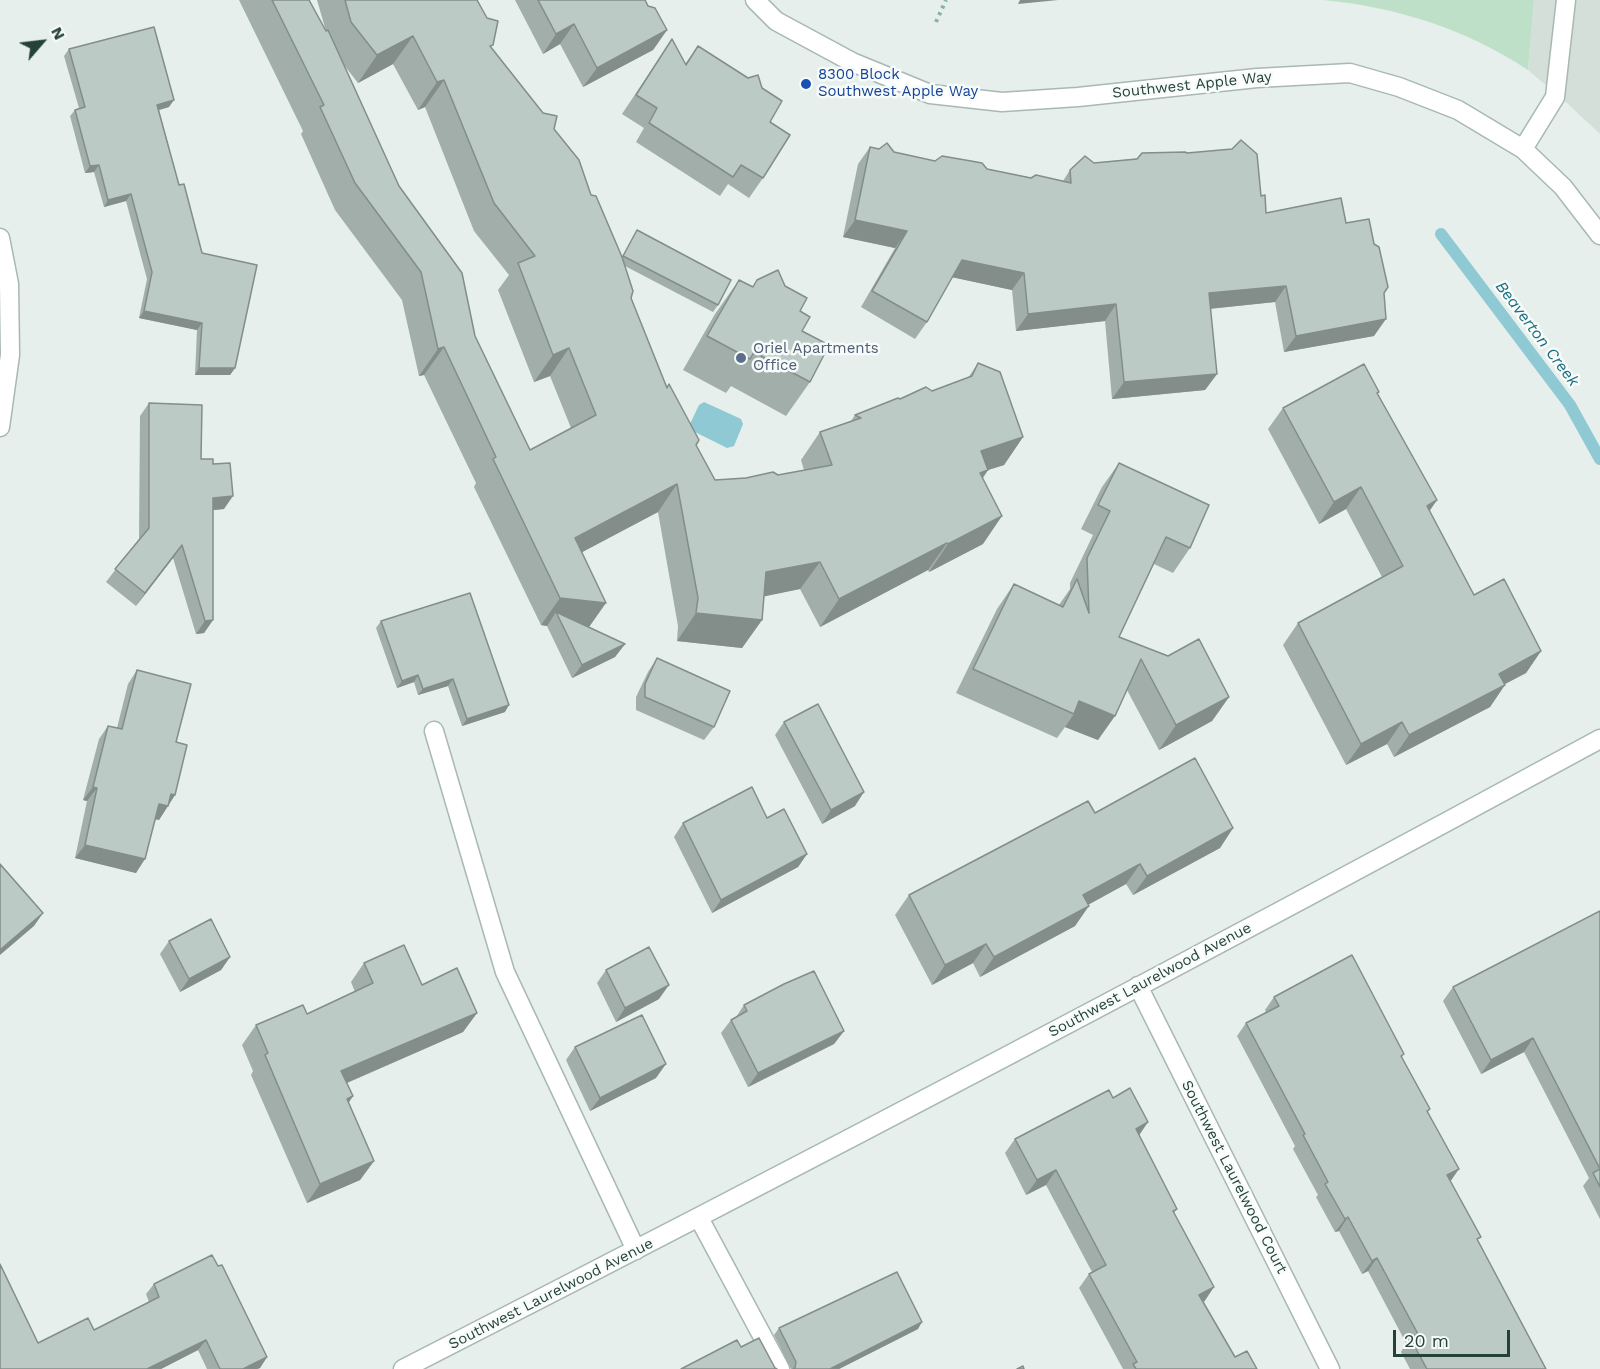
<!DOCTYPE html>
<html>
<head>
<meta charset="utf-8">
<style>
  body { margin:0 }
  #map { position:relative; width:1600px; height:1369px; overflow:hidden; background:#e6efeb; font-family:"Work Sans",sans-serif }
  canvas { display:block }
  .north { position:absolute; left:12px; top:12px; width:60px; height:60px; -webkit-text-stroke:4px #f7fbf9; paint-order:stroke; rotate:62deg; font-size:16px; font-weight:700; line-height:24px; text-align:center; color:#24423a }
  .north::after { content:''; display:block; margin:auto; width:21px; height:27px; background:#24423a; clip-path:polygon(50% 0,100% 100%,50% 72%,0 100%) }
  .scale { position:absolute; left:1393px; top:1330px; width:117px; height:27px; box-sizing:border-box; border:3px solid #24423a; border-top:0; padding-left:8px; font-size:18px; line-height:21px; white-space:nowrap; color:#24423a; -webkit-text-stroke:4px #f7fbf9; paint-order:stroke }
</style>
</head>
<body>
<div id="map">
<canvas width="1600" height="1369"></canvas>
<div class="north">N</div>
<div class="scale">20 m</div>
</div>
<script>
const g = document.querySelector('canvas').getContext('2d');
g.lineJoin = 'round';
function paint(path, color) {
  g.fillStyle = color;
  g.fill(path, 'evenodd');
}
function stroke(path, color, width, dash) {
  g.strokeStyle = color;
  g.lineWidth = width;
  g.lineCap = dash ? 'butt' : 'round';
  g.setLineDash(dash || []);
  g.stroke(path);
}
function label(font, color, halo, rows, align = 'center') {
  g.font = font + ' "Work Sans",sans-serif';
  g.lineWidth = 5;
  g.setLineDash([]);
  g.textBaseline = 'middle';
  g.strokeStyle = halo;
  g.fillStyle = color;
  for (const [text, x, y, turn = 0] of rows) {
    g.save();
    g.translate(x, y);
    g.rotate((+turn || 0) * Math.PI / 180);
    g.textAlign = isNaN(turn) ? turn : align;
    if (halo) g.strokeText(text, 0, 0);
    g.fillText(text, 0, 0);
    g.restore();
  }
}
const built = new Path2D(`
  M 1534,0 L 1600,0 L 1600,134 L 1568,104 L 1528,70 Z`);
const green = new Path2D(`
  M 1323,0 L 1534,0 L 1528,70 C 1466,29 1397,7 1323,0 Z`);
const water = new Path2D(`
  M 704,402 L 741,419 L 743,424 L 734,446 L 727,448 L 691,430 L 689,426 L 699,405 Z`);
const stream = new Path2D(`
  M 1441,234 L 1570,405 L 1600,459`);
const path = new Path2D(`
  M 936,22 L 946,0`);
const minor = new Path2D(`
  M 755,0 L 776,21 L 852,62 L 930,94 L 1002,102 L 1078,97 L 1257,78 L 1350,73 L 1399,87 L 1458,110 L 1523,149 L 1563,187 L 1600,235
  M 1523,149 L 1555,97 L 1566,0
  M 0,238 L 9,284 L 10,355 L 0,427
  M 434,731 L 505,972 L 636,1250
  M 1138,986 L 1330,1369
  M 699,1218 L 780,1369
  M 403,1369 C 805,1164 1204,954 1600,739`);
const wall = new Path2D(`
  M 239,0 L 309,0 L 326,31 L 317,0 L 477,0 L 491,48 L 554,129 L 591,195 L 622,257 L 637,230 L 718,305 L 713,312 L 625,266 L 631,298 L 667,387 L 669,384 L 696,445 L 715,480 L 778,475 L 804,470 L 801,460 L 820,432 L 851,421 L 855,415 L 900,399 L 932,391 L 968,378 L 978,363 L 1023,437 L 1004,465 L 988,470 L 983,478 L 983,544 L 929,572 L 928,570 L 820,627 L 800,589 L 764,596 L 762,620 L 742,648 L 677,641 L 678,626 L 658,512 L 582,552 L 589,627 L 625,644 L 615,657 L 572,678 L 547,626 L 541,625 L 474,487 L 476,483 L 424,375 L 419,376 L 402,300 L 335,210 L 301,134 L 303,131 ZM 393,64 L 418,110 L 425,107 L 474,231 L 509,275 L 498,290 L 534,382 L 550,376 L 571,428 L 530,450 L 475,336 L 399,186 L 344,65 L 358,83 Z
  M 515,0 L 645,0 L 648,6 L 667,30 L 653,50 L 583,87 L 560,44 L 543,54 Z
  M 672,39 L 685,64 L 698,46 L 770,122 L 763,178 L 749,198 L 728,184 L 720,196 L 636,142 L 644,128 L 622,114 Z
  M 69,49 L 169,107 L 159,110 L 179,185 L 202,253 L 235,368 L 230,375 L 195,375 L 197,330 L 139,318 L 147,279 L 126,201 L 104,207 L 94,172 L 85,173 L 70,116 L 75,110 L 79,108 L 64,56 Z
  M 870,147 L 935,161 L 987,169 L 1031,178 L 1063,181 L 1070,170 L 1094,163 L 1187,153 L 1261,196 L 1266,213 L 1346,223 L 1384,293 L 1374,336 L 1284,352 L 1275,302 L 1210,309 L 1217,374 L 1205,390 L 1112,399 L 1105,321 L 1016,331 L 1012,290 L 952,277 L 927,322 L 915,339 L 861,307 L 895,248 L 843,237 L 858,164 Z
  M 739,280 L 752,287 L 757,280 L 785,286 L 800,311 L 802,331 L 822,349 L 810,382 L 786,416 L 731,386 L 726,393 L 683,370 L 715,314 Z
  M 1378,394 L 1437,500 L 1429,511 L 1474,595 L 1541,651 L 1526,673 L 1505,684 L 1490,707 L 1394,757 L 1387,744 L 1346,765 L 1283,645 L 1298,623 L 1382,577 L 1346,509 L 1319,524 L 1268,429 L 1283,408 Z
  M 149,403 L 201,459 L 213,464 L 224,509 L 213,510 L 213,620 L 204,633 L 196,634 L 173,558 L 136,606 L 106,582 L 139,539 L 140,416 Z
  M 1119,463 L 1190,548 L 1173,573 L 1154,564 L 1119,637 L 1229,697 L 1212,721 L 1159,750 L 1127,690 L 1098,740 L 1065,727 L 1057,738 L 956,693 L 997,609 L 1014,584 L 1059,605 L 1070,589 L 1070,583 L 1093,535 L 1081,529 L 1102,487 Z
  M 381,621 L 505,712 L 462,726 L 448,686 L 418,695 L 414,682 L 397,688 L 376,628 Z
  M 657,658 L 714,727 L 704,740 L 636,710 L 636,697 L 648,672 Z
  M 137,670 L 176,742 L 175,795 L 159,820 L 156,819 L 136,873 L 75,858 L 87,801 L 83,800 L 99,739 L 108,726 L 117,728 L 128,684 Z
  M 784,722 L 855,806 L 822,824 L 775,735 Z
  M 1095,813 L 1233,828 L 1220,848 L 1133,895 L 1126,884 L 1088,905 L 1075,926 L 980,977 L 973,963 L 932,985 L 895,915 L 909,895 Z
  M 767,818 L 807,854 L 798,867 L 712,913 L 674,837 L 683,823 Z
  M 1600,911 L 1600,1219 L 1583,1186 L 1589,1178 L 1524,1052 L 1481,1074 L 1443,1001 L 1453,987 Z
  M 169,941 L 230,957 L 221,970 L 180,992 L 160,954 Z
  M 364,963 L 422,985 L 477,1013 L 463,1032 L 347,1083 L 353,1096 L 348,1103 L 374,1161 L 360,1180 L 307,1203 L 251,1075 L 253,1071 L 242,1045 L 256,1025 L 307,1014 L 355,992 L 351,982 Z
  M 606,970 L 659,999 L 616,1022 L 597,983 Z
  M 1274,997 L 1404,1054 L 1402,1057 L 1430,1109 L 1428,1112 L 1450,1181 L 1478,1241 L 1546,1369 L 1410,1369 L 1401,1352 L 1406,1343 L 1368,1271 L 1362,1274 L 1339,1231 L 1335,1232 L 1316,1197 L 1318,1195 L 1293,1149 L 1295,1146 L 1237,1036 L 1246,1023 L 1266,1012 L 1265,1010 Z
  M 744,1005 L 844,1031 L 834,1044 L 748,1087 L 721,1033 L 731,1020 L 736,1017 Z
  M 575,1047 L 656,1078 L 590,1111 L 566,1060 Z
  M 1113,1098 L 1139,1135 L 1177,1209 L 1174,1213 L 1203,1302 L 1235,1357 L 1257,1369 L 1123,1369 L 1079,1288 L 1089,1274 L 1092,1272 L 1046,1185 L 1026,1195 L 1005,1153 L 1015,1139 Z
  M 154,1284 L 267,1357 L 260,1368 L 257,1369 L 207,1369 L 198,1350 L 161,1369 L 0,1369 L 38,1343 L 94,1330 L 149,1302 L 146,1294 Z
  M 779,1328 L 918,1329 L 839,1369 L 791,1369 L 774,1335 Z`);
const shadedWall = new Path2D(`
  M 1020,0 L 1058,0 L 1018,4 Z
  M 574,24 L 560,44 L 543,54 L 556,34 Z
  M 667,30 L 653,50 L 583,87 L 597,68 Z
  M 413,36 L 393,64 L 358,83 L 377,55 Z
  M 444,80 L 425,107 L 418,110 L 437,82 Z
  M 174,100 L 169,107 L 152,112 L 157,105 Z
  M 99,165 L 94,172 L 85,173 L 90,166 Z
  M 131,194 L 126,201 L 104,207 L 108,200 Z
  M 855,220 L 907,231 L 895,248 L 843,237 Z
  M 962,260 L 1024,273 L 1012,290 L 951,277 Z
  M 1286,286 L 1275,302 L 1197,310 L 1209,293 Z
  M 1116,304 L 1105,321 L 1016,331 L 1028,314 Z
  M 144,311 L 202,323 L 197,330 L 139,318 Z
  M 1386,319 L 1374,336 L 1284,352 L 1296,336 Z
  M 444,347 L 424,375 L 419,376 L 438,349 Z
  M 569,348 L 550,376 L 534,382 L 553,355 Z
  M 199,368 L 235,368 L 230,375 L 195,375 Z
  M 1217,374 L 1205,390 L 1112,399 L 1124,382 Z
  M 1023,437 L 1004,465 L 988,470 L 969,497 L 981,451 Z
  M 677,484 L 658,512 L 556,566 L 575,538 Z
  M 1361,487 L 1346,509 L 1319,524 L 1334,502 Z
  M 233,496 L 224,509 L 204,511 L 213,498 Z
  M 1437,500 L 1422,522 L 1427,506 Z
  M 1002,516 L 983,544 L 929,572 L 948,544 Z
  M 947,543 L 928,570 L 820,627 L 839,599 Z
  M 182,545 L 173,558 L 136,606 L 145,593 Z
  M 820,562 L 800,589 L 747,600 L 766,572 Z
  M 560,598 L 606,603 L 587,630 L 556,612 L 547,626 L 541,625 Z
  M 696,613 L 762,620 L 742,648 L 677,641 Z
  M 213,620 L 204,633 L 196,634 L 205,621 Z
  M 625,644 L 615,657 L 572,678 L 582,665 Z
  M 1541,651 L 1526,673 L 1484,695 L 1499,674 Z
  M 418,675 L 414,682 L 397,688 L 402,681 Z
  M 453,679 L 448,686 L 418,695 L 423,689 Z
  M 1505,685 L 1490,707 L 1394,757 L 1409,735 Z
  M 1229,697 L 1212,721 L 1159,750 L 1176,725 Z
  M 1079,701 L 1115,716 L 1098,740 L 1065,727 L 1074,714 Z
  M 509,705 L 505,712 L 462,726 L 467,719 Z
  M 1402,722 L 1387,744 L 1346,765 L 1361,744 Z
  M 93,787 L 97,788 L 87,801 L 83,800 Z
  M 864,792 L 855,806 L 822,824 L 831,810 Z
  M 171,794 L 175,795 L 159,820 L 150,818 L 159,804 Z
  M 1233,828 L 1220,848 L 1133,895 L 1147,876 Z
  M 85,845 L 145,859 L 136,873 L 75,858 Z
  M 807,854 L 798,867 L 712,913 L 721,900 Z
  M 1140,864 L 1126,884 L 1069,915 L 1083,895 Z
  M 1089,906 L 1075,926 L 980,977 L 994,957 Z
  M 43,913 L 34,926 L 0,955 L 0,950 Z
  M 986,944 L 973,963 L 932,985 L 945,965 Z
  M 230,957 L 221,970 L 180,992 L 189,979 Z
  M 669,985 L 659,999 L 616,1022 L 625,1008 Z
  M 477,1013 L 463,1032 L 328,1091 L 341,1071 Z
  M 844,1031 L 834,1044 L 748,1087 L 758,1073 Z
  M 1533,1038 L 1524,1052 L 1481,1074 L 1491,1060 Z
  M 666,1064 L 656,1078 L 590,1111 L 600,1098 Z
  M 353,1096 L 340,1116 L 347,1099 Z
  M 1148,1122 L 1138,1137 L 1136,1129 Z
  M 374,1161 L 360,1180 L 307,1203 L 320,1184 Z
  M 1459,1169 L 1450,1182 L 1447,1175 Z
  M 1056,1170 L 1046,1185 L 1026,1195 L 1037,1180 Z
  M 1348,1217 L 1339,1231 L 1335,1232 L 1345,1219 Z
  M 1377,1258 L 1368,1271 L 1362,1274 L 1372,1261 Z
  M 1214,1287 L 1204,1302 L 1199,1295 Z
  M 922,1322 L 918,1329 L 839,1369 L 830,1369 Z
  M 206,1340 L 198,1350 L 161,1369 L 147,1369 Z
  M 267,1357 L 260,1368 L 257,1369 L 243,1369 Z`);
const building = new Path2D(`
  M 272,0 L 309,0 L 326,31 L 328,30 L 399,186 L 462,273 L 475,336 L 530,450 L 596,415 L 569,348 L 553,355 L 518,263 L 535,256 L 494,203 L 444,80 L 437,82 L 413,36 L 377,55 L 351,22 L 345,0 L 477,0 L 487,18 L 498,21 L 493,45 L 490,46 L 543,113 L 557,116 L 554,129 L 579,160 L 591,195 L 596,196 L 622,257 L 633,291 L 631,298 L 667,388 L 669,384 L 699,440 L 696,445 L 715,480 L 746,478 L 773,472 L 778,475 L 832,465 L 820,432 L 861,418 L 855,415 L 898,398 L 900,399 L 926,387 L 932,391 L 972,376 L 978,363 L 1000,372 L 1023,437 L 981,451 L 988,470 L 980,473 L 1002,516 L 948,544 L 947,543 L 839,599 L 820,562 L 766,572 L 762,620 L 696,613 L 698,598 L 677,484 L 575,538 L 606,603 L 560,598 L 493,459 L 496,457 L 444,347 L 438,349 L 421,272 L 355,183 L 320,107 L 324,105 Z
  M 538,0 L 645,0 L 648,6 L 655,8 L 667,30 L 597,68 L 574,24 L 556,34 Z
  M 154,27 L 174,100 L 157,105 L 179,185 L 184,184 L 202,253 L 257,265 L 235,368 L 199,368 L 202,323 L 144,311 L 152,272 L 131,194 L 108,200 L 99,165 L 90,166 L 75,110 L 85,107 L 69,49 Z
  M 672,39 L 686,65 L 698,46 L 748,78 L 758,75 L 762,88 L 782,101 L 770,122 L 790,135 L 763,178 L 741,165 L 733,177 L 649,123 L 657,108 L 636,95 Z
  M 1241,140 L 1257,154 L 1261,196 L 1265,195 L 1266,213 L 1341,198 L 1346,223 L 1369,219 L 1374,244 L 1379,247 L 1388,287 L 1384,293 L 1386,319 L 1296,336 L 1286,286 L 1209,293 L 1217,374 L 1124,382 L 1116,304 L 1028,314 L 1024,273 L 962,260 L 927,322 L 872,291 L 907,231 L 855,220 L 870,147 L 879,149 L 887,143 L 894,152 L 935,161 L 942,156 L 971,161 L 982,163 L 987,169 L 1031,178 L 1036,175 L 1071,183 L 1070,170 L 1085,156 L 1094,163 L 1137,159 L 1142,153 L 1185,152 L 1187,153 L 1232,149 Z
  M 637,230 L 731,280 L 718,305 L 623,256 Z
  M 778,270 L 785,286 L 807,298 L 800,311 L 810,317 L 802,331 L 825,343 L 822,349 L 826,351 L 810,382 L 754,352 L 750,359 L 707,336 L 739,280 L 753,287 L 757,280 Z
  M 1364,364 L 1379,392 L 1377,393 L 1437,500 L 1427,506 L 1474,595 L 1504,579 L 1541,651 L 1499,674 L 1505,685 L 1409,735 L 1402,722 L 1361,744 L 1298,623 L 1403,566 L 1361,487 L 1334,502 L 1283,408 Z
  M 149,403 L 202,405 L 201,459 L 213,459 L 213,464 L 230,463 L 233,496 L 213,498 L 213,620 L 205,621 L 182,545 L 145,593 L 115,569 L 149,528 Z
  M 1119,463 L 1209,505 L 1190,548 L 1166,537 L 1119,637 L 1168,656 L 1199,639 L 1229,697 L 1176,725 L 1141,659 L 1115,716 L 1079,701 L 1074,714 L 973,669 L 1014,584 L 1063,607 L 1077,579 L 1089,613 L 1087,558 L 1110,511 L 1098,505 Z
  M 470,593 L 509,705 L 467,719 L 453,679 L 423,689 L 418,675 L 402,681 L 381,621 Z
  M 556,612 L 625,644 L 582,665 Z
  M 657,658 L 730,691 L 714,727 L 645,697 L 645,684 Z
  M 137,670 L 191,684 L 176,742 L 187,745 L 175,795 L 171,794 L 168,806 L 159,804 L 145,859 L 85,845 L 97,788 L 93,787 L 108,726 L 122,729 Z
  M 818,704 L 864,792 L 831,810 L 784,722 Z
  M 1195,758 L 1233,828 L 1147,876 L 1140,864 L 1083,895 L 1089,906 L 994,957 L 986,944 L 945,965 L 909,895 L 1088,801 L 1095,813 Z
  M 752,787 L 767,818 L 784,809 L 807,854 L 721,900 L 683,823 Z
  M 0,864 L 43,913 L 0,950 Z
  M 1600,911 L 1600,1169 L 1533,1038 L 1491,1060 L 1453,987 Z
  M 211,919 L 230,957 L 189,979 L 169,941 Z
  M 404,945 L 422,985 L 457,968 L 477,1013 L 341,1071 L 353,1096 L 347,1099 L 374,1161 L 320,1184 L 265,1055 L 268,1053 L 256,1025 L 303,1005 L 307,1014 L 373,983 L 364,963 Z
  M 649,947 L 669,985 L 625,1008 L 606,970 Z
  M 1352,955 L 1404,1054 L 1401,1056 L 1430,1109 L 1427,1111 L 1459,1169 L 1447,1175 L 1481,1237 L 1477,1239 L 1546,1369 L 1427,1369 L 1410,1338 L 1418,1334 L 1377,1258 L 1372,1261 L 1348,1217 L 1345,1219 L 1325,1184 L 1328,1182 L 1303,1135 L 1305,1134 L 1246,1023 L 1279,1006 L 1274,997 Z
  M 814,971 L 844,1031 L 758,1073 L 731,1020 L 747,1011 L 744,1005 L 784,984 Z
  M 642,1015 L 666,1064 L 600,1098 L 575,1047 Z
  M 1130,1088 L 1148,1122 L 1136,1129 L 1177,1209 L 1173,1211 L 1214,1287 L 1199,1295 L 1235,1357 L 1247,1351 L 1257,1369 L 1136,1369 L 1133,1364 L 1137,1362 L 1089,1274 L 1106,1265 L 1056,1170 L 1037,1180 L 1015,1139 L 1109,1090 L 1113,1098 Z
  M 1600,1169 L 1600,1187 L 1593,1173 Z
  M 212,1255 L 218,1266 L 222,1265 L 267,1357 L 243,1369 L 220,1369 L 206,1340 L 147,1369 L 0,1369 L 0,1264 L 38,1343 L 88,1318 L 94,1330 L 159,1297 L 154,1284 Z
  M 897,1272 L 922,1322 L 830,1369 L 793,1369 L 795,1368 L 796,1362 L 779,1328 Z
  M 759,1338 L 775,1368 L 777,1369 L 681,1369 L 737,1340 L 741,1347 Z
  M 1023,1366 L 1024,1369 L 1017,1369 Z`);
const markers = [
  [806,84,6,"#1a4fb4"],
  [741,358,6,"#5c6f8a"]
];
const transitNames = [
  ["8300 Block",818,75],
  ["Southwest Apple Way",818,92]
];
const streetNames = [
  ["Southwest Apple Way",1192,85,-6],
  ["Southwest Laurelwood Avenue",1150,980,-28],
  ["Southwest Laurelwood Court",1234,1177,63],
  ["Southwest Laurelwood Avenue",551,1294,-27]
];
const serviceNames = [
  ["Oriel Apartments",753,349],
  ["Office",753,366]
];
const waterNames = [
  ["Beaverton Creek",1537,334,53]
];
paint(built, '#d4dfda');
paint(green, '#bfe0c8');
paint(water, '#8ec9d4');
stroke(stream, '#8ec9d4', 12);
stroke(minor, '#a8b8b2', 21);
stroke(path, '#86b3a5', 4, [3, 4.5]);
stroke(minor, '#fff', 18);
paint(wall, '#a1aea9');
paint(shadedWall, '#838d89');
paint(building, '#bbcac4');
stroke(building, '#838d89', 1.5);
for (const [x, y, r, color] of markers) {
  const dot = new Path2D();
  dot.arc(x, y, r, 0, 2 * Math.PI);
  g.fillStyle = color;
  g.fill(dot);
  stroke(dot, '#f7fbf9', 2);
}
label('15px', '#164399', '#f7fbf9', transitNames, 'left');
label('15px', '#24423a', '#f7fbf9', streetNames);
label('15px', '#4e5e75', '#f7fbf9', serviceNames, 'left');
label('italic 16px', '#1c6f80', '#f7fbf9', waterNames);
</script>
</body>
</html>
